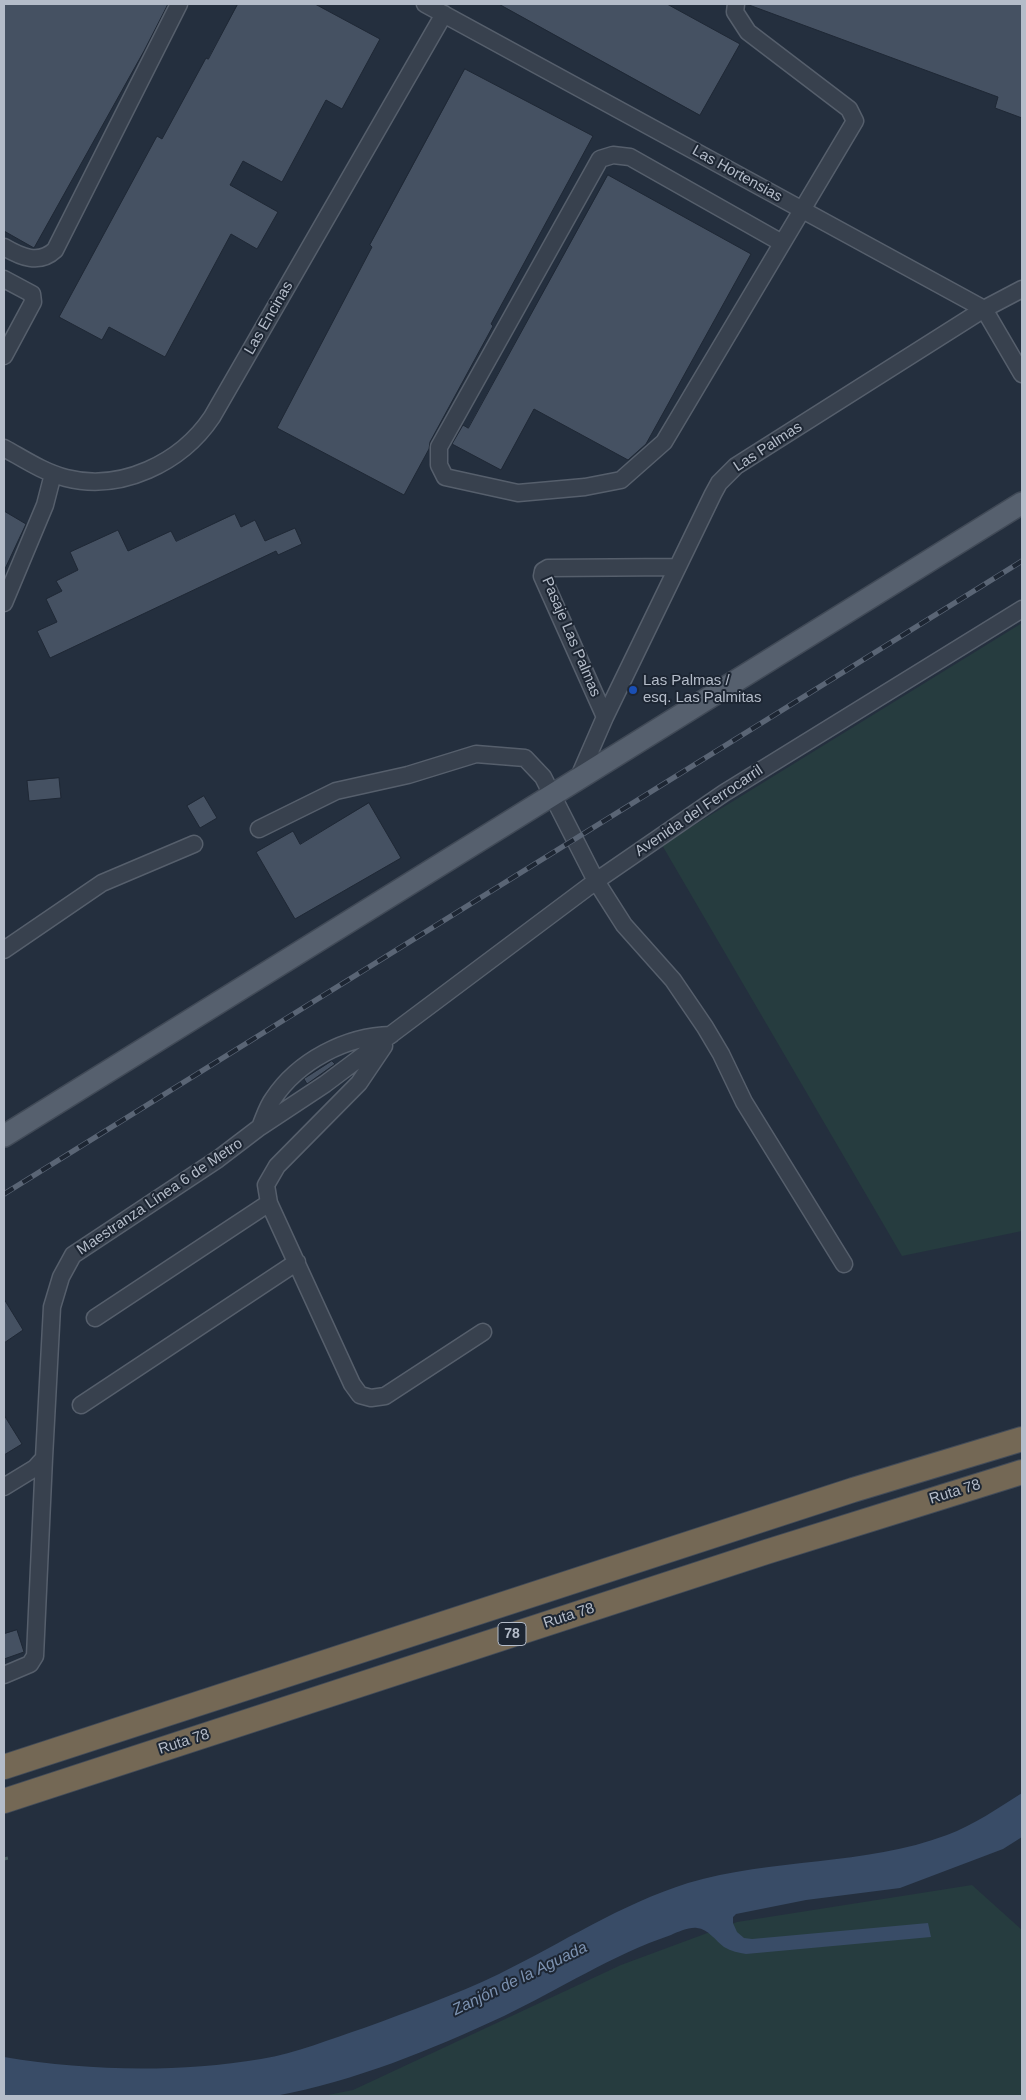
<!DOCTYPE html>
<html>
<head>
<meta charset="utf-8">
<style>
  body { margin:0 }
  #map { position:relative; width:1026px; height:2100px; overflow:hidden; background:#242f3e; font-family:Helvetica,sans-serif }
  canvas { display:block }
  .frame { position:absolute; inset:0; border:5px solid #b4bcc9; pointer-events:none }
</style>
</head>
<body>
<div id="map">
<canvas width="1026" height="2100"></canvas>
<div class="frame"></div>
</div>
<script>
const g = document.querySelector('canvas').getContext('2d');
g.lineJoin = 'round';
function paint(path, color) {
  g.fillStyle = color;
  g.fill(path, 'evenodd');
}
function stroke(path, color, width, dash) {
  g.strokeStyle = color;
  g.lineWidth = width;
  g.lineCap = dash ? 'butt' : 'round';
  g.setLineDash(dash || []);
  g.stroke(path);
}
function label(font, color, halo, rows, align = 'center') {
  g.font = font + ' Helvetica,sans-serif';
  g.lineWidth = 4;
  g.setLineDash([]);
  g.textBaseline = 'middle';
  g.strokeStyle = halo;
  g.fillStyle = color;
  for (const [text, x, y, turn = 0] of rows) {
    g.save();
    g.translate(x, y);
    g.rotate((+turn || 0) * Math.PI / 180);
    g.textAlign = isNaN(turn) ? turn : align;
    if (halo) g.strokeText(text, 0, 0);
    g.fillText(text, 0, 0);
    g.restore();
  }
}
const green = new Path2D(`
  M 1022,623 L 1022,1231 L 902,1256 L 662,845 Z
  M 972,1885 L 1022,1930 L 1022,2096 L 323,2096 L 353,2090 L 621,1965 L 737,1922 Z`);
const water = new Path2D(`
  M 1022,1793 L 1022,1837 L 1003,1849 L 900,1888 L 806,1900 L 736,1914 L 733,1917 L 733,1923 L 737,1932 L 744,1938 L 752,1939 L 928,1923 L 931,1937 L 746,1954 C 739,1953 731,1951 724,1947 C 716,1941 708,1929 697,1928 C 689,1927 678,1932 671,1935 C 612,1955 560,1989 504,2016 C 431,2050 355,2081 275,2096 L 4,2095 L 4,2057 C 88,2071 176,2073 261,2059 C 297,2053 330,2039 364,2028 C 410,2011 455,1995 499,1974 C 562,1943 621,1904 688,1883 C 772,1858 865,1866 947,1835 C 974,1825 998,1808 1022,1793 Z`);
const building = new Path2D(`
  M 4,4 L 168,4 L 144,51 L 34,248 L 4,231 Z
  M 238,4 L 315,4 L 380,39 L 342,109 L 326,100 L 282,182 L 243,161 L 230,185 L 278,212 L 257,249 L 231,234 L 165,357 L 109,327 L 102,340 L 59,317 L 157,136 L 162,139 L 206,58 L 208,59 Z
  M 499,4 L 667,4 L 740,44 L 700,115 Z
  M 750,4 L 1022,4 L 1022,118 L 995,108 L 998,97 L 749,5 Z
  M 465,69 L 593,136 L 491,324 L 493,326 L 430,442 L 429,449 L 404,495 L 277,428 L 372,247 L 370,245 Z
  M 608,175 L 751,254 L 646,444 L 628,460 L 534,409 L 501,470 L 452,444 L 463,425 L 468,428 Z
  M 4,511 L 26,524 L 4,571 Z
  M 235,514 L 241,527 L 255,520 L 265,541 L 295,528 L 302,544 L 278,555 L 276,551 L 50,658 L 37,631 L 57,622 L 46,599 L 62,591 L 56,581 L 78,570 L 70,552 L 118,530 L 128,551 L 171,531 L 176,541 Z
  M 59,778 L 61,798 L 29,801 L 27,781 Z
  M 204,796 L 217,818 L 200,828 L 187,806 Z
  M 369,803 L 401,858 L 295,919 L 256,852 L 293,831 L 300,844 Z
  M 332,1061 L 335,1064 L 307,1084 L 304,1079 Z
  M 4,1299 L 23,1330 L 4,1343 Z
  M 4,1415 L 22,1444 L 4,1455 Z
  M 17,1630 L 24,1652 L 4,1659 L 4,1634 Z`);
const path = new Path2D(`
  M 4,1859 L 8,1858`);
const minor = new Path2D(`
  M 425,4 L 984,309 L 1022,374
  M 736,4 L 735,12 L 748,32 L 849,109 L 855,121 L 664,442 L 621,480 L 585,487 L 518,493 L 445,477 L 439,465 L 439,447 L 600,159 L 613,155 L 630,157 L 782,243
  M 4,247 C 21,257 39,265 55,250 L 179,4
  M 4,279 L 32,294 L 33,302 L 4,356
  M 4,448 C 24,459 43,472 66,478 C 121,492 181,463 212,417 L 444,14
  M 4,603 L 45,505 L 53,474
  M 605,717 L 542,576 L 543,571 L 548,568 L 677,567
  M 578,779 L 605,717 L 713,494 L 719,483 L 736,466 L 984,309 L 1022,289
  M 259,829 L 336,791 L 408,775 L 476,754 L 525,758 L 543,777 L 596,881 L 624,925 L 673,980 L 705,1027 L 721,1054 L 744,1102 L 844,1264
  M 4,950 L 102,883 L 194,844
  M 384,1046 L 359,1083 L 277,1166 L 266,1185 L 269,1203 L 352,1384 L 360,1395 L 371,1398 L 385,1396 L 483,1332
  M 260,1127 C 264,1118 267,1107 273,1099 C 298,1061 346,1036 391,1035
  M 95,1318 L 269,1203
  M 81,1405 L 297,1262
  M 4,1487 L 35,1468 L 44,1458 L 52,1307 L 61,1277 L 73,1255 L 218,1159 L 260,1127 L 325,1084 L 596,881 L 724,793 L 1022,609
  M 4,1675 L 30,1664 L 35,1656 L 44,1458`);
const major = new Path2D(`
  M 4,1136 L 1022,503`);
const highway = new Path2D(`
  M 4,1767 L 853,1490 L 1022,1439
  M 4,1801 L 766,1552 L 1022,1472`);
const rail = new Path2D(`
  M 4,1194 L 1022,561`);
const markers = [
  [633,690,5,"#1a4fb4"]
];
const shields = [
  [512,1634,28]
];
const shieldNames = [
  ["78",512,1634]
];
const streetNames = [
  ["Las Hortensias",737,174,29],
  ["Las Encinas",269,318,-60],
  ["Las Palmas",768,447,-33],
  ["Pasaje Las Palmas",571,637,67],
  ["Avenida del Ferrocarril",699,811,-34],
  ["Maestranza Línea 6 de Metro",160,1197,-34],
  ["Ruta 78",955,1492,-17],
  ["Ruta 78",569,1616,-18],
  ["Ruta 78",184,1742,-18]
];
const poiNames = [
  ["Las Palmas /",643,681],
  ["esq. Las Palmitas",643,698]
];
const waterNames = [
  ["Zanjón de la Aguada",520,1979,-26]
];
paint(green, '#263c3f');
paint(water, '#394c67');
paint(building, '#455162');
stroke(building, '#1f2835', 1);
stroke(minor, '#565f6c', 19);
stroke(major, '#414a57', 24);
stroke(highway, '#434c59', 26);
stroke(path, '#44595c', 3, [4, 4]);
stroke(minor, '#38414e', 16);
stroke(major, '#56606e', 21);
stroke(highway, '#746855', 24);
stroke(rail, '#5a6575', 5.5);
stroke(rail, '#1d2633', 4, [11]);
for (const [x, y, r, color] of markers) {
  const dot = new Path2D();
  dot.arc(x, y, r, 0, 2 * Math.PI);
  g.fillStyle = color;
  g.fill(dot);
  stroke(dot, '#1d2633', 2);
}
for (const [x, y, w] of shields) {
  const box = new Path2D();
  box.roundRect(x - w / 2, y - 11.5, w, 23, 4);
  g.fillStyle = '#1d2633';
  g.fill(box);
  stroke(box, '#b4bcc9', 1);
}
label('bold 14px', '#b4bcc9', null, shieldNames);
label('15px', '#b4bcc9', '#1d2633', streetNames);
label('15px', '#b4bcc9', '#1d2633', poiNames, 'left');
label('italic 16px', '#7c92b1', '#1d2633', waterNames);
</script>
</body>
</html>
